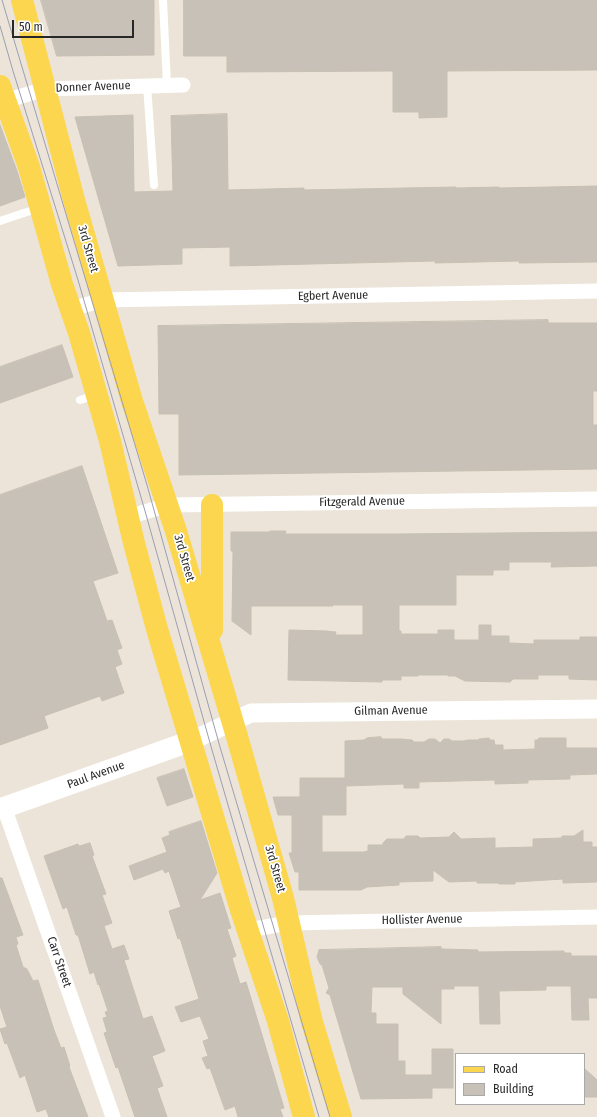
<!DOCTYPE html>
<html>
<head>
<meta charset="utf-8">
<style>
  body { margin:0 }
  #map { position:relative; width:597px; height:1117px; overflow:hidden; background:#ece4d8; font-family:"Fira Sans Condensed",sans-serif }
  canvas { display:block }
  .legend { position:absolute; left:455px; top:1053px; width:130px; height:52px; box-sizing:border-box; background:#fff; border:1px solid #a9a9a9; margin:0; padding:5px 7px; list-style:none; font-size:12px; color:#282828 }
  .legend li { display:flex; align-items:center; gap:8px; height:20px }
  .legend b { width:20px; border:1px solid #a9a9a9 }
  .scale { position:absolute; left:12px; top:20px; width:122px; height:18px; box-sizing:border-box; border:2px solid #282828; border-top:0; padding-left:5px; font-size:12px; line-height:14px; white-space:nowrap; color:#282828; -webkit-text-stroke:3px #fff; paint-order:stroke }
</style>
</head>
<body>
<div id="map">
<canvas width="597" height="1117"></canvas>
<ul class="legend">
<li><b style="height:5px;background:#fbd64e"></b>Road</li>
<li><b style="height:11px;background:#c7c1b8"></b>Building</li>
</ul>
<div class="scale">50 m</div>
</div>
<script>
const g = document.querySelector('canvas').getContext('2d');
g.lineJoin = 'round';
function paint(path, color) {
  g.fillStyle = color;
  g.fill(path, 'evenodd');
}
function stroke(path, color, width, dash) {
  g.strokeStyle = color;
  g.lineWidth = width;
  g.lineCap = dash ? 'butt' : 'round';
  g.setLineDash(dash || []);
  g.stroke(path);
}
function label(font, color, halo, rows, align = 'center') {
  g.font = font + ' "Fira Sans Condensed",sans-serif';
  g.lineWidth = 3.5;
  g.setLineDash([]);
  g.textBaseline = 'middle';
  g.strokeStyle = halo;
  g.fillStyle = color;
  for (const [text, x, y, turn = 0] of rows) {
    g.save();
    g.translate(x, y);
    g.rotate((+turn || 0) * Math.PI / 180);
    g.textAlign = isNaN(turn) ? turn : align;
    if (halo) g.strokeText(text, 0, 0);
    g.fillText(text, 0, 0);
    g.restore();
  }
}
const building = new Path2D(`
  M 41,0 L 154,0 L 154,55 L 57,56 Z
  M 184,0 L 597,0 L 597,70 L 447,71 L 447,117 L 419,118 L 419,112 L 393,112 L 393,71 L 227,72 L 227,56 L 184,56 Z
  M 227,114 L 228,190 L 304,188 L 304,190 L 456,187 L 456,188 L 499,187 L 499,188 L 597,186 L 597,262 L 519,263 L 519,261 L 435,263 L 435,261 L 230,266 L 230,247 L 182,248 L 182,264 L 118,266 L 75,117 L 133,115 L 134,192 L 173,191 L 171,116 Z
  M 0,125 L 17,171 L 25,197 L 0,206 Z
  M 548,320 L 548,323 L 597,323 L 597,391 L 593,391 L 593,425 L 597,425 L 597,469 L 179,475 L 179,414 L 159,414 L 158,326 Z
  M 62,345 L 73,377 L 0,403 L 0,367 Z
  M 82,466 L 118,573 L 93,581 L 107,621 L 112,620 L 122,648 L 117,650 L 122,664 L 115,667 L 124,693 L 102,701 L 100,696 L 44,716 L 48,728 L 0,745 L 0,495 Z
  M 270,531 L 286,531 L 285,534 L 395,534 L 597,532 L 597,566 L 551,567 L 552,562 L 509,562 L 509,570 L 493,570 L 493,575 L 456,575 L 456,605 L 399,605 L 399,631 L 401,631 L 401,634 L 438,634 L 438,630 L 454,630 L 454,640 L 479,640 L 479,625 L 491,625 L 491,636 L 509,636 L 509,643 L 534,644 L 534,640 L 580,640 L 580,637 L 597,637 L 597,680 L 569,679 L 569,675 L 538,675 L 538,679 L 513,679 L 510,682 L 465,681 L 455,676 L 448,676 L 448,675 L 418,675 L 418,676 L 401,676 L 401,680 L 382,680 L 382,682 L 288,680 L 289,630 L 326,631 L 336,632 L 335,635 L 363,635 L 363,605 L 332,605 L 333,606 L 251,606 L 251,635 L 232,621 L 233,551 L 231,551 L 231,532 L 270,532 Z
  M 381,737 L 382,739 L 401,739 L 412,740 L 414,742 L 424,742 L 429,739 L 435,739 L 440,743 L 444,739 L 449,739 L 452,741 L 464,741 L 468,740 L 478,740 L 479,739 L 489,738 L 490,740 L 494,740 L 495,745 L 503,745 L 503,750 L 535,749 L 535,740 L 538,740 L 539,738 L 566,738 L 566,748 L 597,748 L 597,774 L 570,775 L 570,779 L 528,780 L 528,783 L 495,784 L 495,780 L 419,782 L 419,788 L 404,788 L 404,784 L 346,786 L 346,815 L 322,815 L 322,852 L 364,852 L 368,851 L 368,845 L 383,845 L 383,843 L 387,839 L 404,839 L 406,836 L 418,836 L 420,838 L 449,837 L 454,832 L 461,839 L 495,838 L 495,848 L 533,847 L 533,839 L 562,838 L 562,836 L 574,836 L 583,830 L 583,842 L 592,842 L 592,847 L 597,847 L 597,882 L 563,883 L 563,879 L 515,882 L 515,884 L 499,884 L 498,883 L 477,883 L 477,881 L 449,882 L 433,870 L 433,881 L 399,882 L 399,885 L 367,887 L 361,890 L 299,890 L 299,872 L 295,872 L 289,853 L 292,853 L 292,815 L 278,815 L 273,797 L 300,797 L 300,778 L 345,778 L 345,741 L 364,740 L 367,738 Z
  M 184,769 L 193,797 L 167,806 L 157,778 Z
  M 201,821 L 217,873 L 200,900 L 220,893 L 231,928 L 227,929 L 236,956 L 232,958 L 240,984 L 246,982 L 284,1108 L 280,1109 L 283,1117 L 238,1117 L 235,1106 L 225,1110 L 210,1068 L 207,1069 L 202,1058 L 208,1056 L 203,1041 L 209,1039 L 200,1016 L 181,1022 L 175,1007 L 199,999 L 180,938 L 178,939 L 169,911 L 181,907 L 169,871 L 165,873 L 163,869 L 134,880 L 129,866 L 167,852 L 162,838 L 170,835 L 169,832 Z
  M 90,843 L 94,855 L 92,856 L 106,894 L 102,895 L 112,923 L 104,926 L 112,949 L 124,945 L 129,959 L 124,960 L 143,1019 L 152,1016 L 165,1051 L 152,1056 L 163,1086 L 157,1088 L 167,1117 L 135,1117 L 118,1067 L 116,1068 L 104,1033 L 107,1032 L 103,1018 L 107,1017 L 105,1012 L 108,1011 L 99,984 L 98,985 L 94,972 L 90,974 L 78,935 L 76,935 L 67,907 L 63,909 L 44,856 L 78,844 L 79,846 Z
  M 0,878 L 2,878 L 23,935 L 16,937 L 18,944 L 16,945 L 23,967 L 27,969 L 33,981 L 38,980 L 54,1030 L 61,1048 L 64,1047 L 70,1066 L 69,1067 L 88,1117 L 49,1117 L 46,1109 L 37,1112 L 25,1075 L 20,1078 L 7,1043 L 5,1044 L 0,1029 L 7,1027 L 0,1006 Z
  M 441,947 L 441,949 L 478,950 L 478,952 L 564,951 L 564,953 L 571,953 L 571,956 L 597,956 L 597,998 L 588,998 L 589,1020 L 572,1020 L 571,986 L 546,986 L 546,990 L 499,991 L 500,1024 L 480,1024 L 479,986 L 454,986 L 454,989 L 441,989 L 441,1024 L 403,994 L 403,987 L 372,987 L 371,1013 L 376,1013 L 376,1024 L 398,1024 L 398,1061 L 405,1061 L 405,1075 L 432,1075 L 432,1049 L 453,1049 L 453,1088 L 432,1088 L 432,1098 L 361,1099 L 330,995 L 326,993 L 329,988 L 322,965 L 320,964 L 317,957 L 319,950 Z
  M 584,1068 L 597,1080 L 597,1097 L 584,1097 Z`);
const service = new Path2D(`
  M 163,0 L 167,85
  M 147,85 L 154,185
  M 0,221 L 39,208
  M 80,400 L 96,395`);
const minor = new Path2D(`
  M 5,101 L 45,89 L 183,85
  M 71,309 L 103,300 L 597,291
  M 128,517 L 168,505 L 597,499
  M 4,807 L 113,1117
  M 248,930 L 289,923 L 597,917`);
const tertiary = new Path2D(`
  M 191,741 L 251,713 L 597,709`);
const secondary = new Path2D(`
  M 0,809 L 191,741`);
const primary = new Path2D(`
  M 22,0 L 74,200 L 132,401 L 176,531 L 238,740 L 283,898 L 312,1022 L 341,1117
  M 0,86 L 29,167 L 62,284 L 79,333 L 110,441 L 134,543 L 157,629 L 241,910 L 278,1021 L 304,1117
  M 212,505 L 212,630`);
const tram = new Path2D(`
  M 2,0 L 147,485 L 220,747 L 330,1117
  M 0,26 L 13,71 L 78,280 L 145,511 L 212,750 L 319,1117`);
const streetNames = [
  ["Donner Avenue",93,87,-2],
  ["3rd Street",88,249,74],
  ["Egbert Avenue",333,296,-1],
  ["Fitzgerald Avenue",362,502,-1],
  ["3rd Street",184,558,74],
  ["Gilman Avenue",391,711,-1],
  ["Paul Avenue",96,775,-20],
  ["3rd Street",275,869,74],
  ["Hollister Avenue",422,920,-1],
  ["Carr Street",59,962,71]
];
paint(building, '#c7c1b8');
stroke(building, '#c7c0b2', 1);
stroke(service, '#fff', 8);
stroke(minor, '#fff', 15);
stroke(tertiary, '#fff', 19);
stroke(secondary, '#fff', 21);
stroke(primary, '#fbd64e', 22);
stroke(tram, '#9b9eb4', 1);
label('12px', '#282828', '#fff', streetNames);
</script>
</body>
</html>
